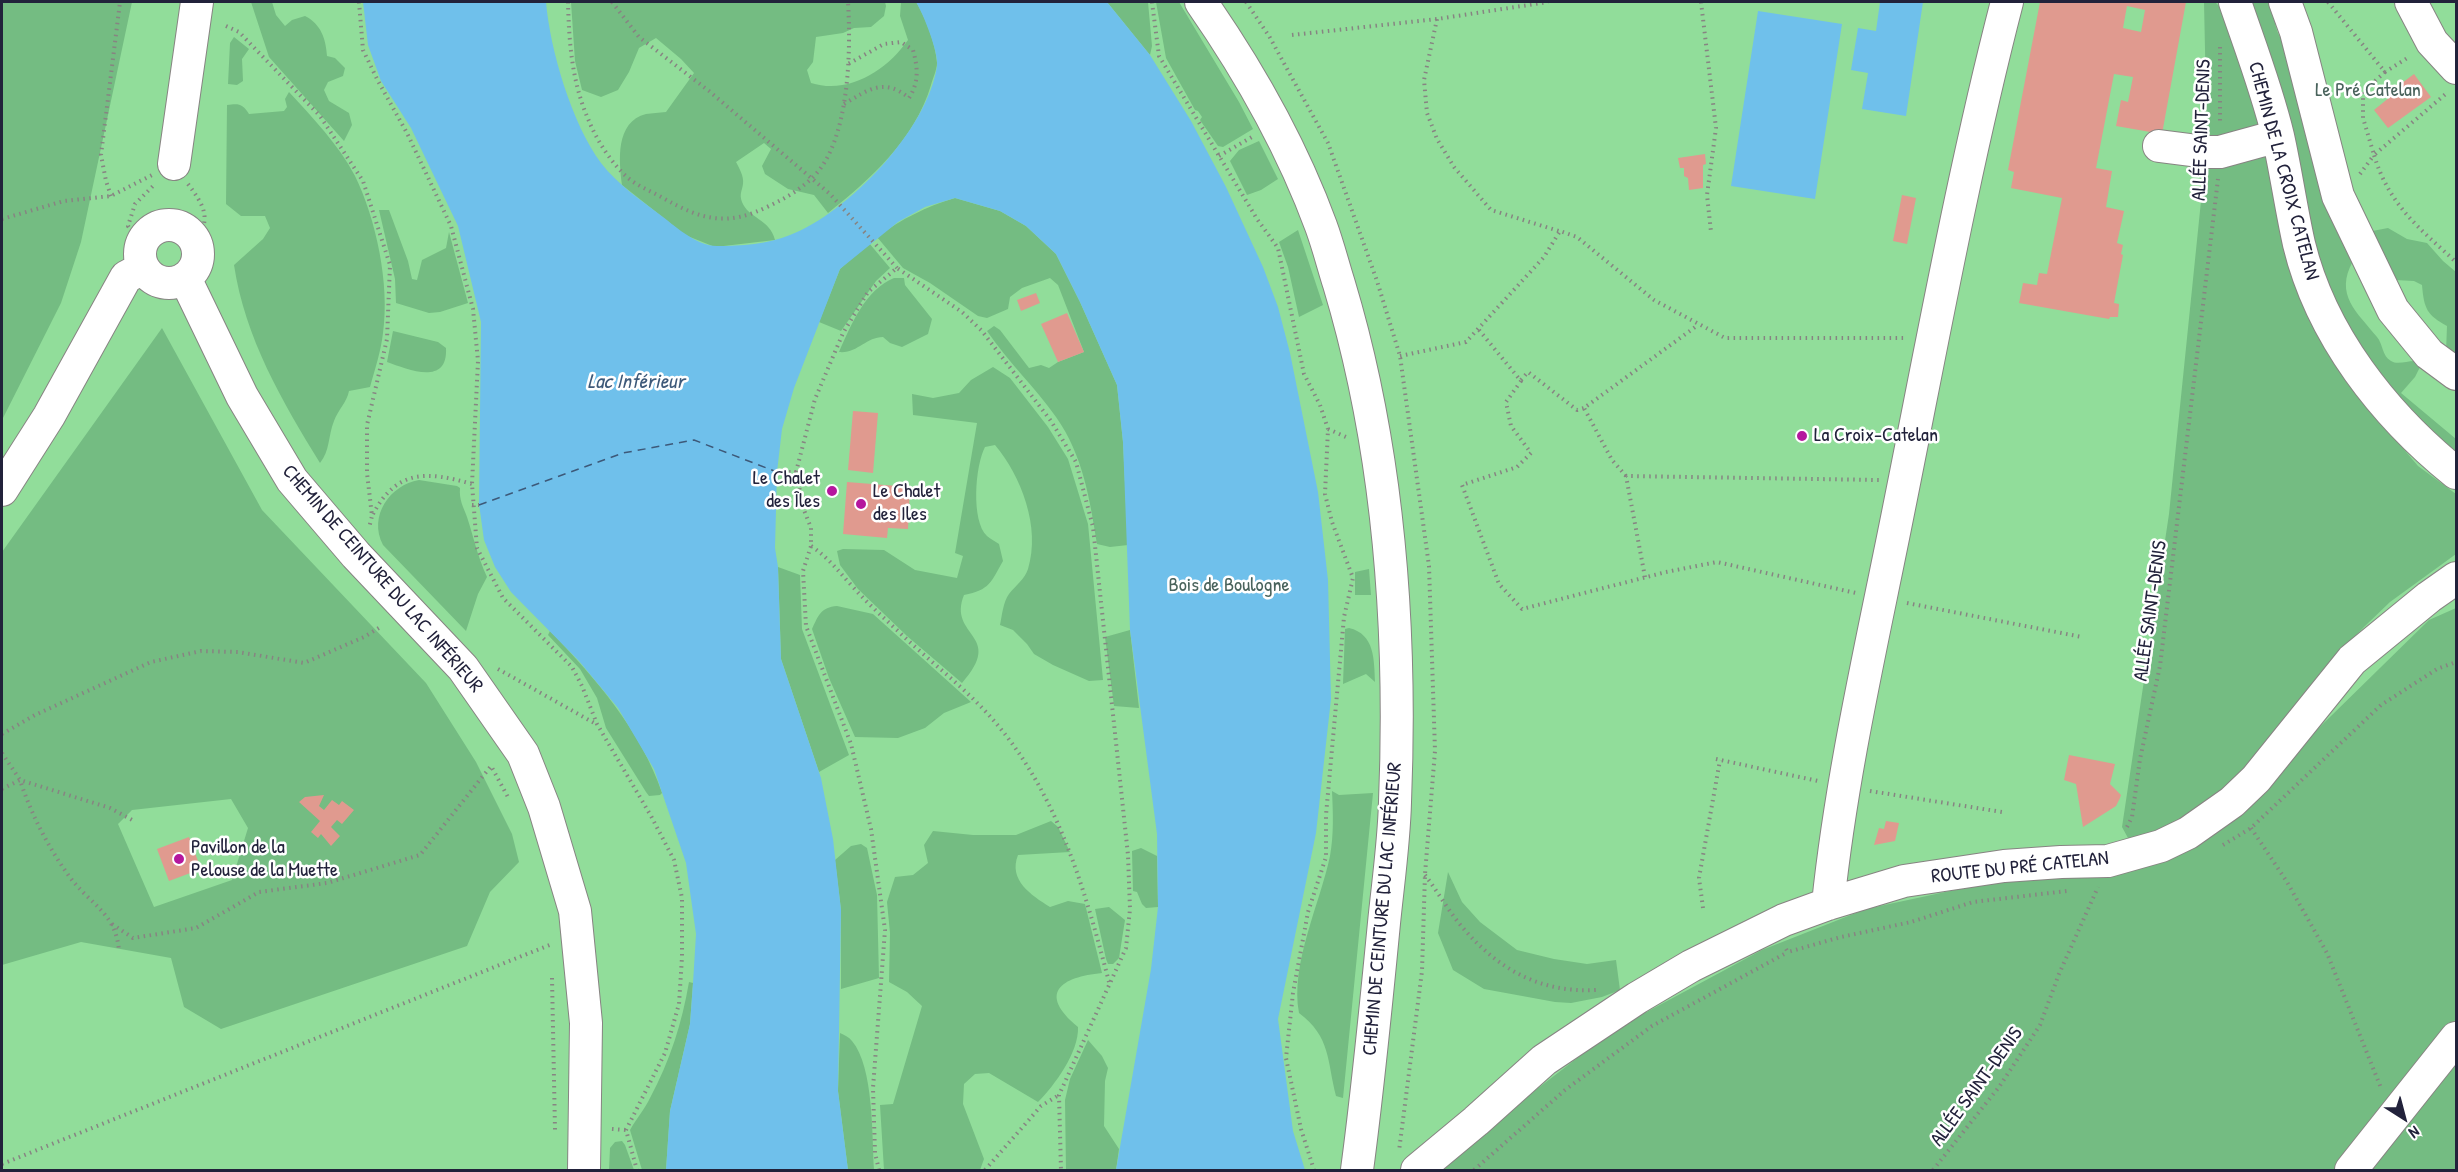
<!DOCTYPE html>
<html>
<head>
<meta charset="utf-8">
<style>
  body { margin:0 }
  #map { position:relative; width:2458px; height:1172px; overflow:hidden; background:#ece6ca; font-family:"Patrick Hand",sans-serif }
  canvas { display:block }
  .frame { position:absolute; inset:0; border:3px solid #22223b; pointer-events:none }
  .north { position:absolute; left:2374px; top:1088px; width:60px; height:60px; -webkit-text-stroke:4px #fff; paint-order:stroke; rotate:144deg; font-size:16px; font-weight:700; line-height:24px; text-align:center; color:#22223b }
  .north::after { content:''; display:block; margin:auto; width:21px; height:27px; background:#22223b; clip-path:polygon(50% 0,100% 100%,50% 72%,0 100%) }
</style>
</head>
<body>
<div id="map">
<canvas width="2458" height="1172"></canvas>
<div class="frame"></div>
<div class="north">N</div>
</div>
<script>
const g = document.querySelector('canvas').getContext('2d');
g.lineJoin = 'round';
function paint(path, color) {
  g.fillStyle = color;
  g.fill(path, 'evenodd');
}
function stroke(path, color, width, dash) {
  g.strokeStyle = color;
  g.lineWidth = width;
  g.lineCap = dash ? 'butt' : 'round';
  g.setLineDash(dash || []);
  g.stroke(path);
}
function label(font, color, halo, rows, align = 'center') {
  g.font = font + ' "Patrick Hand",sans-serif';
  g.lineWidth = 5;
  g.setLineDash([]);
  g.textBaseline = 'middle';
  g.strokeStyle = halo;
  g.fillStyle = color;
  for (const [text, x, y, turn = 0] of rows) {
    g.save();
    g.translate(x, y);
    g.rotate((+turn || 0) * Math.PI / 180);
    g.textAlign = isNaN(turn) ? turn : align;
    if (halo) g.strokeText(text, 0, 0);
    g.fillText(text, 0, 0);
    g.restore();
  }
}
const green = new Path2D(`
  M 2,2 L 2456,2 L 2456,1170 L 2,1170 Z`);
const forest = new Path2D(`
  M 2,2 L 132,2 L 81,242 L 61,303 L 2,420 Z
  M 251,2 L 272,2 L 276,15 L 285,26 L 292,20 L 305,16 C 321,24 326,39 327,56 L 335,58 L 345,68 L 343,76 L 328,82 L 324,90 L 329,101 L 349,113 L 352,125 L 344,141 L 269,57 Z
  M 571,2 L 885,2 L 886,6 L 884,16 L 871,27 L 854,28 L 843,33 L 816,37 L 813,62 L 807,70 L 811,83 C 849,95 887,70 908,40 L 900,16 L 901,2 L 916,2 C 925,16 936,45 937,63 C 937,69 933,78 931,85 C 915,139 871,179 828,213 L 814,195 L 788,189 L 765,174 L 762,166 L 771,149 L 764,143 L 736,162 C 739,168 744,176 743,184 C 742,191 739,194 742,202 C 748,218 770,219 775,240 L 715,247 L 685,235 L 622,185 C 619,161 615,122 646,114 C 652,113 659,113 666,112 L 694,73 L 681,59 L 656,38 L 639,48 L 629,72 L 618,90 L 601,97 L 582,90 L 575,61 Z
  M 1107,2 L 1148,2 L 1152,46 L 1150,55 Z
  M 1156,2 L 1179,2 L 1239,102 L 1253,129 L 1223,147 L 1218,146 L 1200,120 L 1202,117 L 1198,111 L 1195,110 L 1166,58 Z
  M 2204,2 L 2215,2 L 2223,10 L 2260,120 L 2257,128 L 2207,145 Z
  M 2250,2 L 2277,2 C 2272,20 2275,33 2287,47 L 2353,261 C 2334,295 2357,312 2377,337 C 2383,344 2382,356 2391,361 C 2397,365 2407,361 2414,361 L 2421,365 L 2415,377 L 2401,393 L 2456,439 L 2456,454 L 2396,397 L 2344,326 L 2328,290 L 2313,239 L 2258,20 Z
  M 234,37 L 249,49 L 242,59 L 243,81 L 237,85 L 228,84 L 230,43 Z
  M 289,92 C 312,117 339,145 355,176 C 376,219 390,284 383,333 C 381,351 375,369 370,387 L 349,391 C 347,402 338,410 334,421 C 328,436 330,451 320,463 C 282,401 245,338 234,265 L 263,239 L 270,228 L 265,216 L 241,216 L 226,204 L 227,105 C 239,103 243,104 249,114 L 284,111 L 287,107 L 285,99 Z
  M 1259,141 L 1278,179 L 1261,190 L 1247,195 L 1230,161 L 1239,150 Z
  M 2265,149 L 2363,401 L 2418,466 L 2456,494 L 2456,554 L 2390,602 L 2364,627 L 2321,672 L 2233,784 L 2171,825 L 2144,836 L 2128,838 L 2122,827 L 2169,514 L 2205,162 Z
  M 955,198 L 1000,211 L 1026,226 L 1056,254 L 1080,302 L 1117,385 L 1123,442 L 1128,545 L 1110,547 L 1097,544 C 1090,500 1083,455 1056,417 C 1035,387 1008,362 987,331 L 994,326 L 1000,330 L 1029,368 L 1041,365 L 1049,368 L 1058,362 L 1084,352 L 1058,285 L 1050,278 L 1022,288 L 1010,297 L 1008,309 L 987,318 L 978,316 L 930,283 L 903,268 L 877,237 C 902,219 925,207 955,198 Z
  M 379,210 L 389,210 L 408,261 L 412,279 L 417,280 L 422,260 L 446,248 L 449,232 L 468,303 L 440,312 L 429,313 L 396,303 L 395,279 Z
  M 2388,228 L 2407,239 L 2427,243 L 2443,261 L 2456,272 L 2456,355 L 2446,352 L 2447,326 C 2427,315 2424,309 2422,285 L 2414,281 L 2395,280 L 2362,233 Z
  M 1298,230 L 1323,305 L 1299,317 L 1288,267 L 1279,242 Z
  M 869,243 L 890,268 L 876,281 L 841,331 L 819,322 L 840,269 Z
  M 894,278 L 904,278 L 905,285 L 932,319 L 928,334 L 902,347 L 890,343 L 883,337 C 866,337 857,354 839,352 C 851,325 865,290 894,278 Z
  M 162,328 L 262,510 L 426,683 L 476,762 L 512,834 L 519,862 L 490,892 L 467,946 L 221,1029 L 184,1007 L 171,958 L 81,942 L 2,965 L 2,552 ZM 231,799 L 248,828 L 232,880 L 154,907 L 118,824 L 132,810 Z
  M 393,331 L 438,342 L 446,348 C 448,387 407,369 387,362 Z
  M 993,367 L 1010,378 L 1048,427 L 1068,459 L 1088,524 L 1103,680 L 1089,681 L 1053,665 L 1034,654 L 1027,644 L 1013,630 L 1000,625 C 1002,616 1003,602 1009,594 C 1015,586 1025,579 1028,569 C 1041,527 1021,476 995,445 L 985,447 C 975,466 971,521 987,536 C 990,539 995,541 999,544 L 1003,561 C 991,582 990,590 964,595 C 947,637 1006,634 962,683 L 907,636 L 858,589 L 840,565 L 837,551 L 843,549 L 884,550 L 915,570 L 957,578 L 963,556 L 955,553 L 977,423 L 913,415 L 912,394 L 933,398 L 959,393 L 971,380 Z
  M 419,480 L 457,486 L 460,488 C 459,500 463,506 467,517 C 474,538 477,555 487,577 L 478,594 L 466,631 L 383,545 C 368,516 390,485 419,480 Z
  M 778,567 L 800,575 L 802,629 L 849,755 L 819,772 L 781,659 Z
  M 1369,569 L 1371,595 L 1355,595 L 1355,572 Z
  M 837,606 L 873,614 L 971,702 L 944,713 L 925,728 L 898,738 L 855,737 L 829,678 L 812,629 C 818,616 821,607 837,606 Z
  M 2456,608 L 2456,1019 L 2334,1170 L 1443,1170 L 1485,1129 L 1615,1029 L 1762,950 L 1866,909 L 1964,888 L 2233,812 L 2429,620 Z
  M 1349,628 C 1375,634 1374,660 1375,682 L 1366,674 L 1343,684 L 1345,629 Z
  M 1130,630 L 1139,708 L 1114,706 L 1105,637 Z
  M 550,631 C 595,678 641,730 662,793 L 660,795 L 649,796 L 646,792 L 606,728 L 597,698 L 580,669 L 548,635 Z
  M 1332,791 L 1339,795 L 1373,793 L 1343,1098 L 1336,1096 C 1327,1061 1331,1037 1299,1013 C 1290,964 1320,904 1330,856 C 1334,834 1333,813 1332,791 Z
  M 1051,821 L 1058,827 L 1070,852 L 1018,855 C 1008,880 1031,895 1050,907 L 1068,901 L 1085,904 L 1102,973 C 1061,977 1037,993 1078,1027 C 1079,1052 1055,1085 1038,1102 L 989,1073 L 975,1074 L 964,1084 L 963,1104 L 984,1159 L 980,1170 L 884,1170 L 880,1105 L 893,1104 L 922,1006 L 907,992 L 889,982 L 890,933 L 887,902 L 895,877 L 913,875 L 928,863 L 924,845 L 933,831 L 973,835 L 1016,835 Z
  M 861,844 L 867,848 L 877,895 L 879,978 L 841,989 L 841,910 L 835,860 L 851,846 Z
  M 1141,848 L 1157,856 L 1158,907 L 1146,908 L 1142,904 L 1137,892 L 1133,891 L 1132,851 Z
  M 1448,872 L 1462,902 L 1480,922 L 1517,950 L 1554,959 L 1587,964 L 1616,960 L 1620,990 L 1602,997 L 1571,1003 L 1555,1002 L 1484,989 L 1453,970 L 1438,933 Z
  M 1109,907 L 1125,920 L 1119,958 L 1113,964 L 1108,964 L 1106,959 L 1095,909 Z
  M 689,982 L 693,983 L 690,1024 L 670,1111 L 666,1170 L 642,1170 L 630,1130 C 636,1119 645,1109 650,1098 C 670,1061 682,1023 689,982 Z
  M 840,1033 C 844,1035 849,1037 852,1041 C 874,1067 872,1137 874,1170 L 848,1170 L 838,1091 Z
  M 1088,1040 L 1102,1056 L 1108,1068 L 1105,1081 L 1104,1126 L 1119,1149 L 1116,1170 L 1066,1170 L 1065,1100 L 1070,1079 Z
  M 2456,1058 L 2456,1170 L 2367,1170 Z
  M 622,1141 L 625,1145 L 634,1170 L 609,1170 L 610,1148 L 615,1142 Z`);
const water = new Path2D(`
  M 363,2 L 546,2 C 550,50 572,124 601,163 C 618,185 641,200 663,217 C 677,228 699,247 718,246 C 740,246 769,244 790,235 C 848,213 928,129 937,66 C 939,53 923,13 916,2 L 1107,2 L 1150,55 L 1191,121 L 1226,187 L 1263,267 L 1278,307 L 1290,353 L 1318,492 L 1328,580 L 1331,699 L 1316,833 L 1278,1019 L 1293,1131 L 1305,1170 L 1116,1170 L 1151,969 L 1158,907 L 1157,834 L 1130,630 L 1123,442 L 1117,385 L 1080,302 L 1056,254 L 1026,226 L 1000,211 L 955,198 L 925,207 L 898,222 L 840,269 L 794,388 L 782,429 L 777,472 L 775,548 L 778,567 L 781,659 L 821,778 L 833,839 L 841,910 L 838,1091 L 848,1170 L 666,1170 L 670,1111 L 690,1024 L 693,983 L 696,934 L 686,863 L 654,769 L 618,708 L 579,661 L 511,592 L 495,567 L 484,540 L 479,504 L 481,322 L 458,226 L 411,128 L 381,81 L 368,45 Z
  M 1880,2 L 1923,2 L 1906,116 L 1862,109 L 1868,73 L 1851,70 L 1858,28 L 1876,31 Z
  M 1758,11 L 1842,24 L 1815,199 L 1731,186 Z`);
const ferry = new Path2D(`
  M 479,505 L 623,453 L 694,440 L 777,472`);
const building = new Path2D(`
  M 2040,2 L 2186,2 L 2162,134 L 2116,126 L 2121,100 L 2128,102 L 2133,77 L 2114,74 L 2096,168 L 2112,171 L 2106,207 L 2124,211 L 2117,243 L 2123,245 L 2121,254 L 2123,255 L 2114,303 L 2119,304 L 2118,317 L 2110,317 L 2109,319 L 2019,303 L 2023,283 L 2037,285 L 2039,273 L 2047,274 L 2062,198 L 2011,188 L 2014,172 L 2008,170 ZM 2127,6 L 2145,10 L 2141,32 L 2123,28 Z
  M 2414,74 L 2431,97 L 2388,128 L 2374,110 L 2390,97 L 2390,92 Z
  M 1705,154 L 1706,164 L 1703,165 L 1703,188 L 1689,190 L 1688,178 L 1684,176 L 1684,168 L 1680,168 L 1678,158 Z
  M 1902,195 L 1916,198 L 1907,244 L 1893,241 Z
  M 1036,293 L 1040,303 L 1021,311 L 1017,300 Z
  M 1067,313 L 1084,352 L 1058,362 L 1041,324 Z
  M 853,411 L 878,413 L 873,473 L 848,470 Z
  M 847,482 L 910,487 L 908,529 L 888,528 L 887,538 L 843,534 Z
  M 2069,755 L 2115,764 L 2110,784 L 2121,795 L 2120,798 L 2116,806 L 2083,827 L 2076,784 L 2064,780 Z
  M 324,795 L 319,806 L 324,810 L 332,800 L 339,805 L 342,801 L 354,810 L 342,824 L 337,820 L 331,827 L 340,836 L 331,846 L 321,834 L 318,838 L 311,832 L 320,821 L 299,802 L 305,797 Z
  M 1886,821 L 1899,823 L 1895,841 L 1874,845 L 1879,828 L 1884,829 Z
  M 189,837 L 201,869 L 169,881 L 157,849 Z`);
const path = new Path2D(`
  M 359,2 L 363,50 L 378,81 L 407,133 L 451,226 L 473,309 L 478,361 L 472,484 L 477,548 L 503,598 L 572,667 L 582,686 L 597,724 L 651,816 L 674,860 L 682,898 L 682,957 L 679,1004 L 665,1053 L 626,1130 L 637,1170
  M 568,2 C 569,43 572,83 589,121 C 596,139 612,164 627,177 C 637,186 651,191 663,198 C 702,220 727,227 769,206 C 784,199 798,191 811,179 C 850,144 851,50 848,2
  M 612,2 L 639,37 L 709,91 L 830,194 L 897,268
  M 1152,2 L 1159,56 L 1257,219 L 1278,248 L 1304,374 L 1320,405 L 1328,429 L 1325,494 L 1332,522 L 1353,578 L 1344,617 L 1326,815 L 1326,857 L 1308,912 L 1293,993 L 1286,1058 L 1301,1129 L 1314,1170
  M 1246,2 L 1269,36 L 1328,143 L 1377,281 L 1400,356 L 1429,566 L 1435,751 L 1425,874 L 1422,971 L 1399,1151
  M 1701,2 L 1716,128 L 1707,195 L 1711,232
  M 2328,2 L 2385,72 L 2409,57
  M 1437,19 L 1424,80 L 1427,113 L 1437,139 L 1454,167 L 1491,210 L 1559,231
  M 226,26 L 239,32 L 320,116 L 363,181 L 390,265 L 387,339 L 367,425 L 367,473 L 372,516 L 369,528
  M 1292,35 L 1437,19 L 1548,2
  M 2220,47 L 2220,123
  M 2385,72 L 2363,92 L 2363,118 L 2374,155 L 2448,92
  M 844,104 C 868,90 884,77 909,98 C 919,82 918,68 913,50 L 901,42 L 884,44 L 848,64
  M 1219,156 L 1252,137
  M 2360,174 L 2374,155 C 2389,205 2419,228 2456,262
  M 188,184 C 205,207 211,217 196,244
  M 111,196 L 106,181 L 101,155 L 120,2
  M 2,219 L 64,201 L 111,196 L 152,175
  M 139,242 L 128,226 L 135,204 L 155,184
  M 1479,330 L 1521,381 L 1506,402 L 1511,426 L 1531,453 L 1517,467 L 1462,485 L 1499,584 L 1522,609 L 1666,572 L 1717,562 L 1856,593
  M 1400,356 L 1466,342 L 1544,257 L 1560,231 L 1577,237 L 1654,300 L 1725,338 L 1905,338
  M 1521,380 L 1528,372 L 1577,410 L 1584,408
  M 1328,429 L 1346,437
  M 777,472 L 796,472
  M 1626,476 L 1612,460 L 1584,408 L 1698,325
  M 472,505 L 479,505
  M 373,514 C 397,469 427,471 472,484
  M 811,546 C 829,558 839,572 853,587 C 867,603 883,617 899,632 C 927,659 959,683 986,712 C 1056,787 1084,886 1109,982
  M 1645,577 L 1626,476 L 1879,480
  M 1907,603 L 2082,637
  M 498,669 L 596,724
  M 2,734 L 35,715 L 151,662 L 201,651 L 238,652 L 304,663 L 364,637 L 382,626
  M 2,753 L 20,780 L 110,808 L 134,821
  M 1716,759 L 1818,781
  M 2,789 L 20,780 C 31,814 48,847 69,876 C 89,904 116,912 119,951
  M 1870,791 L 2002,812
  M 2127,827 L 2132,817 L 2140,759 L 2160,666 L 2218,179
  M 2251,828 L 2287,882 L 2327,953 L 2381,1088
  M 2223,845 L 2251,828 L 2381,705 L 2437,669 L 2456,662
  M 1425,875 C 1438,892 1449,912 1463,928 C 1499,970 1541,993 1596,990
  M 1703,908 L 1699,878 L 1720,760
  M 112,924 L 133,938 L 196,928 L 259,892 L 327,883 L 420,855 L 491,766 L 509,799
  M 1786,949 L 1788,952 L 1841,937 L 1911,922 L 1973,902 L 2067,891
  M 552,978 L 555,1130
  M 612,1129 L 626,1130
  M 2,1164 L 552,944
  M 879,1170 L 875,1153 L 873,1088 L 885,930 L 871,829 L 851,744 L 806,626 L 803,571 L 811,546 L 811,528 L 804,510 L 796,472 L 815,399 L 843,333 L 868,292 L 897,268 L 962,312 L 982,331 L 1051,421 L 1076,462 L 1093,527 L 1128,855 L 1130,909 L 1126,948 L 1059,1095 L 1061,1170
  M 985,1170 L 1041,1106 L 1059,1095
  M 1474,1170 L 1565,1090 L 1652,1026 L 1788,952
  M 1933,1170 L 1999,1087 L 2040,1025 L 2059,974 L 2098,887`);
const minor = new Path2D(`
  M 1201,2 C 1249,71 1292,147 1321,226 C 1328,245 1333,265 1339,284 C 1389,450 1402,629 1395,802 C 1394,842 1388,883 1384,923 C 1376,1006 1368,1088 1357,1170
  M 2235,2 C 2250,46 2267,90 2278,136 C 2286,172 2291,208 2299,244 C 2321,335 2384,415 2456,473
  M 2285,2 L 2296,32 L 2338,196 L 2393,310 L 2429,354 L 2456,374
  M 2411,2 L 2432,42 L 2456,68
  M 2159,146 L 2206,152 L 2220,152 L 2278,136
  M 174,164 L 197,2
  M140 254a29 29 0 1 1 58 0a29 29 0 1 1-58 0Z
  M 185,278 L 242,396 L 292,480 L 356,555 L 463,668 L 523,754 L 544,807 L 575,911 L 586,1023 L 584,1170
  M 2,490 L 49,416 L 126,277 L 143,268
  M 1828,904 C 1842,770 1873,639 1899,508 C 1933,339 1964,168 2007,2
  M 1417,1170 L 1476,1121 L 1544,1060 L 1637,998 L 1691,966 L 1784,920 L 1828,904 L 1904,881 L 2004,866 L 2061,862 L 2108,861 L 2161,846 L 2188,833 L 2232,802 L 2256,779 L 2352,660 L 2429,597 L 2456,578
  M 2351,1170 L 2456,1038`);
const markers = [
  [1802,436,6,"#b5179e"],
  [832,491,6,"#b5179e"],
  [861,504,6,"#b5179e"],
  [179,859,6,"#b5179e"]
];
const parkNames = [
  ["Le Pré Catelan",2368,91],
  ["Bois de Boulogne",1229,586]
];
const streetNames = [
  ["ALLÉE SAINT-DENIS",2202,130,-88],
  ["CHEMIN DE LA CROIX CATELAN",2283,171,75],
  ["CHEMIN DE CEINTURE DU LAC INFÉRIEUR",382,579,49],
  ["ALLÉE SAINT-DENIS",2151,611,-82],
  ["ROUTE DU PRÉ CATELAN",2020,868,-6],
  ["CHEMIN DE CEINTURE DU LAC INFÉRIEUR",1383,909,-85],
  ["ALLÉE SAINT-DENIS",1977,1087,-54]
];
const poiNames = [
  ["La Croix-Catelan",1814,436],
  ["Le Chalet",820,479,"right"],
  ["des Îles",820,502,"right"],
  ["Le Chalet",873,492],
  ["des Iles",873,515],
  ["Pavillon de la",191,848],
  ["Pelouse de la Muette",191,871]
];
const waterNames = [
  ["Lac Inférieur",636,382]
];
paint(green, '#91dd9a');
paint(forest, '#74bc82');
paint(water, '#6fc0eb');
stroke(ferry, '#3d5979', 1.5, [8, 6]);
paint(building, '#e09a8f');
stroke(minor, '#878482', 34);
stroke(path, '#878482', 4, [1.5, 4.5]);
stroke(minor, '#fff', 32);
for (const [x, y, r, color] of markers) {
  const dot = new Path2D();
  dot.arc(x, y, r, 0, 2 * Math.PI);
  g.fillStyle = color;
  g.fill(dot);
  stroke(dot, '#fff', 2);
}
label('20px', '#49635c', '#fff', parkNames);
label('20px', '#22223b', '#fff', streetNames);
label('20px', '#22223b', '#fff', poiNames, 'left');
label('italic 21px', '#3d5979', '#fff', waterNames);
</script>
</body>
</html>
